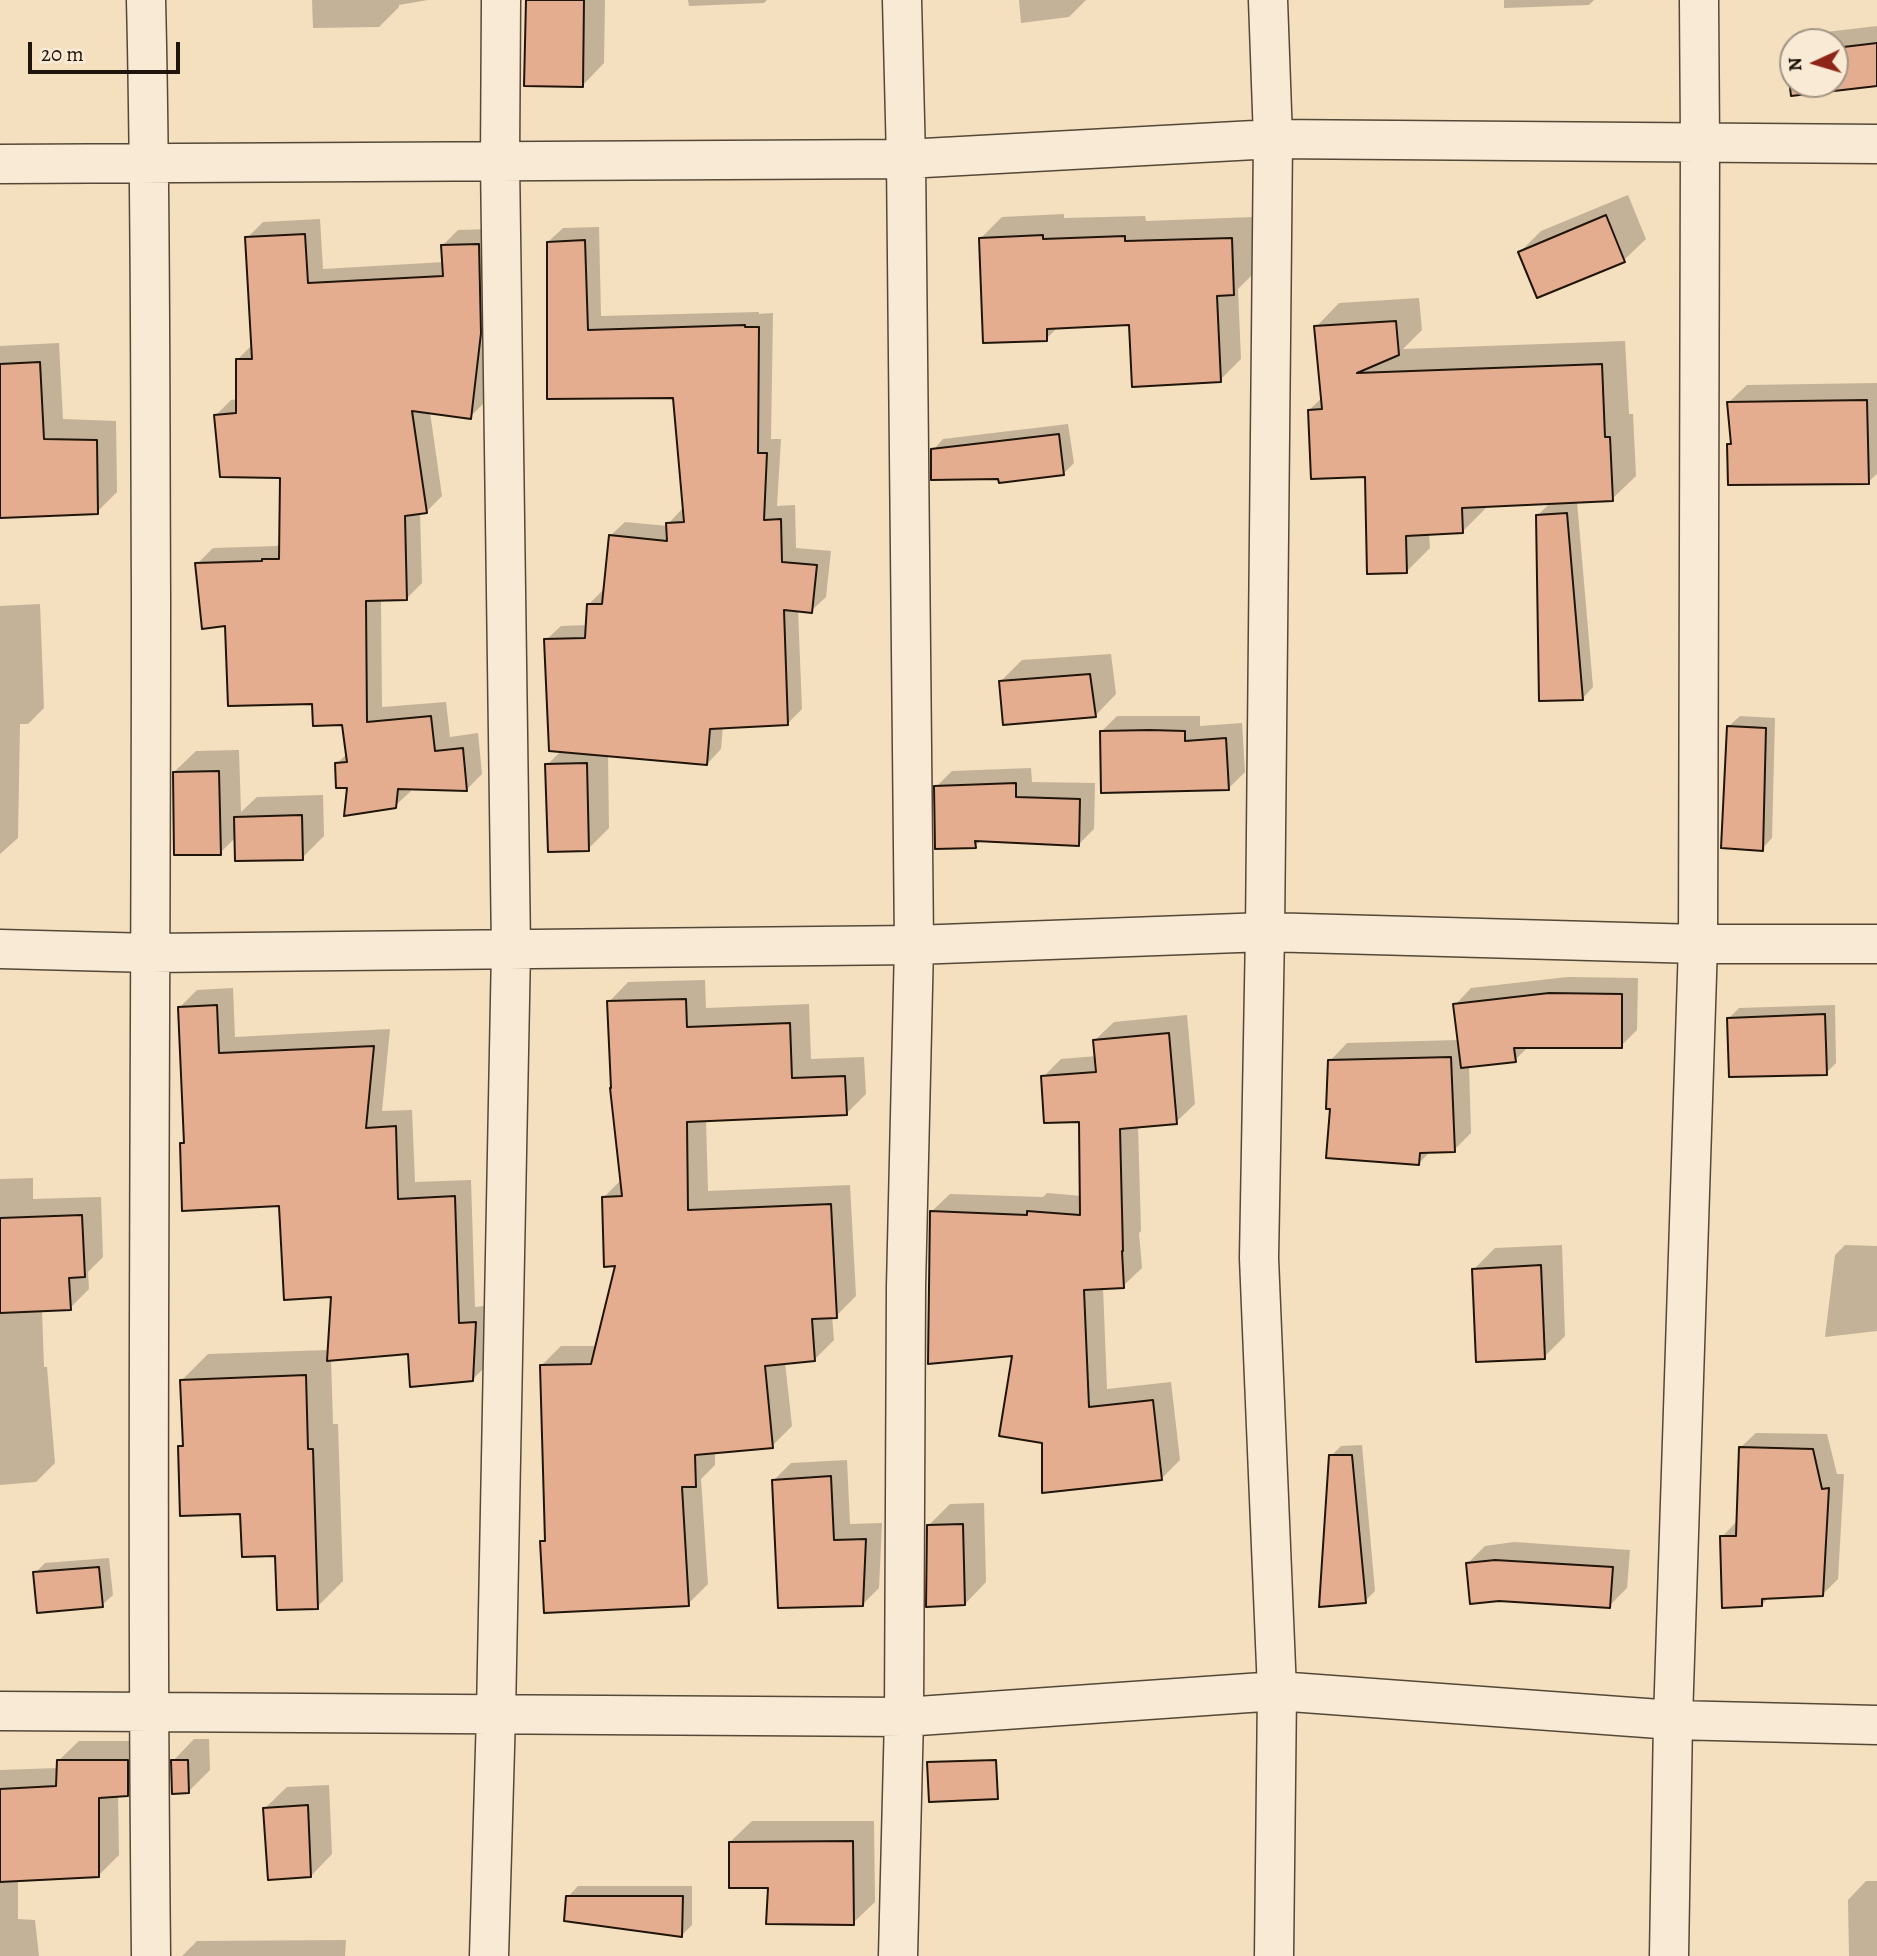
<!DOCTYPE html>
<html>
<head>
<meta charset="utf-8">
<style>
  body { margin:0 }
  #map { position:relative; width:1877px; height:1956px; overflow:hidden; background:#f4dfbe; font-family:Alegreya,serif }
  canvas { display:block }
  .north { position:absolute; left:1779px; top:28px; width:70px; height:70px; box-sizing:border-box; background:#f8ead5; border:2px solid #a29584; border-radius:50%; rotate:266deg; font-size:19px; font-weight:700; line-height:28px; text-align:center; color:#20150b }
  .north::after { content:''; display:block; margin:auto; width:24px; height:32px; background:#8f2418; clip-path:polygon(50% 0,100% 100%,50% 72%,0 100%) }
  .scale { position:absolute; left:28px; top:42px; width:152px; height:32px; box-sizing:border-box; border:4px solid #20150b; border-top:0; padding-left:9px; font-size:21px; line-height:24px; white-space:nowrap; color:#20150b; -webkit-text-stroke:5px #f8ead5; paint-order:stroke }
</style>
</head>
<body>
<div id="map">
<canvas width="1877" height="1956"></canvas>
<div class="north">N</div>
<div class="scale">20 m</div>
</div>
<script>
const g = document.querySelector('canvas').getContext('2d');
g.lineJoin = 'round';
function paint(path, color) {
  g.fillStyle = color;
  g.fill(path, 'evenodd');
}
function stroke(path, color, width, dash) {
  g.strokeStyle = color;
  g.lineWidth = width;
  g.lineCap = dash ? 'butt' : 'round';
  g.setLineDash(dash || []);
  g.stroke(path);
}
const shadow = new Path2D(`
  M 312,0 L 428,0 L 399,5 L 399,7 L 379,27 L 313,28 Z
  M 527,0 L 605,0 L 604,63 L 583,85 Z
  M 688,0 L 767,0 L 764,3 L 689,6 Z
  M 1019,0 L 1086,0 L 1069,17 L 1021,23 Z
  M 1504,0 L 1594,0 L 1589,5 L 1504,8 Z
  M 1877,26 L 1877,84 L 1792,94 L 1788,55 L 1793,50 L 1793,84 L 1835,84 L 1835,42 L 1801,42 L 1809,34 Z
  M 1628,195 L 1646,239 L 1624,260 L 1538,296 L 1520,252 L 1541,231 Z
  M 1064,214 L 1064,218 L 1145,216 L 1146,221 L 1253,217 L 1255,272 L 1238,289 L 1241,359 L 1220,380 L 1131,323 L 1058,327 L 1046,339 L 981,238 L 1002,217 Z
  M 320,219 L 323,269 L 444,262 L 443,245 L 458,230 L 494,229 L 486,401 L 470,417 L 430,412 L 442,496 L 426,512 L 420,512 L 422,583 L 406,599 L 381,599 L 382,707 L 446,702 L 450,737 L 478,733 L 482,774 L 467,789 L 411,788 L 411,791 L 395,806 L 349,787 L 336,764 L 348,753 L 344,724 L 314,702 L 227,624 L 197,564 L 213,548 L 277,546 L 279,544 L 281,476 L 216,415 L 231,400 L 238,399 L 238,359 L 253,344 L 247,238 L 263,222 Z
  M 599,227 L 601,316 L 759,312 L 759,314 L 773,313 L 771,439 L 781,439 L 777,506 L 795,505 L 796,548 L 831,551 L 826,597 L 811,611 L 798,610 L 802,709 L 788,723 L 723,726 L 721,749 L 707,764 L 608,754 L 609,828 L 588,849 L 547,765 L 562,750 L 546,640 L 561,626 L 588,625 L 588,605 L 603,590 L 605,591 L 610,536 L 625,522 L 668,526 L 668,524 L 682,509 L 684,509 L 675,396 L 549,397 L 548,242 L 563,228 Z
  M 1419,298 L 1422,330 L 1403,349 L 1625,341 L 1629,414 L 1633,414 L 1636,476 L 1612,499 L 1577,501 L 1593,687 L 1583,698 L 1538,515 L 1551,502 L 1486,505 L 1486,508 L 1463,531 L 1429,533 L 1430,548 L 1406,572 L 1367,475 L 1309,410 L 1323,397 L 1316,327 L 1339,303 Z
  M 59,343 L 63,419 L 116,421 L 117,492 L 97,512 L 0,516 L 0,346 Z
  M 1877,383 L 1877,474 L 1868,482 L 1728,445 L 1733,440 L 1729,402 L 1747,385 Z
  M 1068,424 L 1074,463 L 1063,474 L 1000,478 L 933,450 L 943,439 Z
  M 40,604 L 44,708 L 28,724 L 20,724 L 18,838 L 0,854 L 0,606 Z
  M 1111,654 L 1116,694 L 1095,716 L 1001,681 L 1022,660 Z
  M 1117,716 L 1200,716 L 1200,726 L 1242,723 L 1245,772 L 1229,788 L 1101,732 Z
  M 1740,716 L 1775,718 L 1772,838 L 1762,849 L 1729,726 Z
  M 239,750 L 241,812 L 257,797 L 323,795 L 324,836 L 302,858 L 236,837 L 220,853 L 174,772 L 196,751 Z
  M 1031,768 L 1032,782 L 1095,783 L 1094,829 L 1078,845 L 981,840 L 975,846 L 936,787 L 952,771 Z
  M 1567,977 L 1638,978 L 1637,1030 L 1621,1046 L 1529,1046 L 1515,1060 L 1469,1066 L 1471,1133 L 1454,1150 L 1431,1151 L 1419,1163 L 1332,1108 L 1330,1061 L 1347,1043 L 1459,1040 L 1455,1005 L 1471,988 Z
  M 705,980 L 706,1008 L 809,1004 L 811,1059 L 864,1057 L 866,1094 L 846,1114 L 706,1119 L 708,1191 L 850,1185 L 856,1296 L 836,1316 L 832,1316 L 834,1340 L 814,1360 L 785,1362 L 792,1426 L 772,1446 L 715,1451 L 715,1465 L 701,1479 L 708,1584 L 688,1604 L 542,1542 L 547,1537 L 541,1366 L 561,1346 L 598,1346 L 618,1264 L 604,1197 L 622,1179 L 609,1002 L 628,982 Z
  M 233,988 L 235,1037 L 390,1029 L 382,1111 L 412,1110 L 415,1182 L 471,1180 L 475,1307 L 493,1305 L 490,1362 L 472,1380 L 409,1353 L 331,1359 L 333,1424 L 338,1424 L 343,1581 L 317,1607 L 242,1513 L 179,1447 L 185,1442 L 182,1380 L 208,1354 L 329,1350 L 332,1296 L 281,1204 L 182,1144 L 186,1140 L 180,1007 L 197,990 Z
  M 1835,1005 L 1836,1063 L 1826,1073 L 1729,1018 L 1739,1008 Z
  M 1187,1015 L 1195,1104 L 1176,1122 L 1138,1126 L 1141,1231 L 1139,1233 L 1142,1268 L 1123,1286 L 1103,1287 L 1107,1389 L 1171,1382 L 1180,1460 L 1161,1479 L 1044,1442 L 1014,1354 L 931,1212 L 950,1194 L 1043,1197 L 1047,1193 L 1082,1196 L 1081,1120 L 1043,1077 L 1061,1059 L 1097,1056 L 1095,1040 L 1114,1022 Z
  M 33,1178 L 33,1199 L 101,1197 L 103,1257 L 88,1272 L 89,1289 L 70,1308 L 42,1310 L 44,1367 L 47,1367 L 55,1463 L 36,1482 L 0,1485 L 0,1179 Z
  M 1562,1245 L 1565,1336 L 1544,1357 L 1474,1269 L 1495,1248 Z
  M 1845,1245 L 1877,1246 L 1877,1331 L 1825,1337 L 1835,1255 Z
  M 1756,1433 L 1827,1434 L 1837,1474 L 1844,1474 L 1838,1579 L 1822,1595 L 1769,1597 L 1762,1605 L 1722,1537 L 1737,1521 L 1740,1448 Z
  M 1362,1445 L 1375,1591 L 1365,1601 L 1331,1456 L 1341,1446 Z
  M 847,1460 L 850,1524 L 882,1523 L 879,1588 L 862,1605 L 774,1480 L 791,1463 Z
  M 984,1503 L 986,1582 L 965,1604 L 929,1525 L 950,1504 Z
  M 1514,1542 L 1630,1550 L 1627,1588 L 1609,1606 L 1467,1564 L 1485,1546 Z
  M 109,1558 L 113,1595 L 102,1605 L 35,1573 L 45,1563 Z
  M 194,1739 L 209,1739 L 210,1770 L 188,1792 L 173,1761 Z
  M 79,1741 L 147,1741 L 147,1774 L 127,1795 L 118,1795 L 119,1855 L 98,1876 L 22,1879 L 18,1882 L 18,1919 L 35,1920 L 39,1956 L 0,1956 L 0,1770 L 58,1768 L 58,1761 Z
  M 329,1785 L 332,1854 L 311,1876 L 265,1808 L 287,1787 Z
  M 752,1821 L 874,1821 L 875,1902 L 853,1923 L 730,1842 Z
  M 1866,1881 L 1877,1881 L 1877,1956 L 1849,1956 L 1848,1900 Z
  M 578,1886 L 692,1886 L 692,1925 L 682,1935 L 568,1897 Z
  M 346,1940 L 345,1956 L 182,1956 L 197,1941 Z`);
const building = new Path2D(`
  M 526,0 L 584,0 L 583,87 L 524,86 Z
  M 1877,43 L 1877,86 L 1791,96 L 1786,54 L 1793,53 L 1793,84 L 1835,84 L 1835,48 Z
  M 1606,215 L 1625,262 L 1537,298 L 1518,252 Z
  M 305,234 L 308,283 L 443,276 L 441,245 L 479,244 L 481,333 L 471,419 L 412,411 L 427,513 L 405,516 L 407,600 L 366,601 L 367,722 L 431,716 L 435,751 L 463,748 L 467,791 L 398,789 L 396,808 L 344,816 L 347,788 L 336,788 L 335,763 L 347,762 L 342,725 L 313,726 L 312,704 L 228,706 L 225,626 L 202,629 L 195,563 L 262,561 L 262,559 L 279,559 L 280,478 L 220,477 L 214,415 L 236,413 L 236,359 L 252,359 L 245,237 Z
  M 1043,235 L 1043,239 L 1125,236 L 1125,241 L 1232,238 L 1234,295 L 1217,296 L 1221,382 L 1132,387 L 1129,325 L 1047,329 L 1047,341 L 983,343 L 979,238 Z
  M 585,240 L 588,330 L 745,325 L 745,327 L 759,327 L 758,453 L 767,453 L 764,520 L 781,519 L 782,562 L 817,565 L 812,613 L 784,610 L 788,725 L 710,729 L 707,765 L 549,751 L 544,639 L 585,638 L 587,604 L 602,604 L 609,535 L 667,541 L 666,523 L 684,522 L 673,398 L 547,399 L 547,242 Z
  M 1396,321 L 1399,355 L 1357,373 L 1602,364 L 1605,437 L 1610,437 L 1613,501 L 1462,508 L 1463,533 L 1406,536 L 1407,573 L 1367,574 L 1365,477 L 1311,479 L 1308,410 L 1322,409 L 1314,326 Z
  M 40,362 L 44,439 L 97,440 L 98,514 L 0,518 L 0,364 Z
  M 1867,400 L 1869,484 L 1728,485 L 1727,444 L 1731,444 L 1727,402 Z
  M 1059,434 L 1064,475 L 999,483 L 998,479 L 931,480 L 931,449 Z
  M 1567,513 L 1583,700 L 1539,701 L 1536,515 Z
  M 1090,674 L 1096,717 L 1003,725 L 999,681 Z
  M 1727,726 L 1766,728 L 1763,851 L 1721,848 Z
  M 1150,730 L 1185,731 L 1185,741 L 1226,738 L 1229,790 L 1101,793 L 1100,731 Z
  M 587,763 L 589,851 L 548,852 L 545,764 Z
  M 219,771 L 221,855 L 174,855 L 173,772 Z
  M 1016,783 L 1016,797 L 1080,799 L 1079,846 L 975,841 L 976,848 L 935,849 L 934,786 Z
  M 302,815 L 303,860 L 235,861 L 234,817 Z
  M 1549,993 L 1622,994 L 1622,1048 L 1514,1048 L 1516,1062 L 1461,1068 L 1453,1004 Z
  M 686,999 L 687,1027 L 790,1023 L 792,1078 L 845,1076 L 847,1115 L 687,1122 L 688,1210 L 831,1204 L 837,1318 L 812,1319 L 815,1361 L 765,1366 L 773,1448 L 695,1455 L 696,1487 L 682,1487 L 689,1606 L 544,1613 L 540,1541 L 545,1541 L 540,1365 L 591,1364 L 615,1266 L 604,1267 L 602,1197 L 622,1196 L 610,1088 L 611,1088 L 607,1001 Z
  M 217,1005 L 219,1053 L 374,1046 L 366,1128 L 396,1126 L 398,1199 L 455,1196 L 459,1323 L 476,1322 L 473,1381 L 410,1387 L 408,1354 L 327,1361 L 331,1297 L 284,1300 L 279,1206 L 182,1211 L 180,1143 L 184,1143 L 178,1007 Z
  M 1825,1014 L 1827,1075 L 1729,1077 L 1727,1018 Z
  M 1169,1033 L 1177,1124 L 1120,1129 L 1123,1251 L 1122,1251 L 1124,1288 L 1084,1290 L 1089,1407 L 1153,1400 L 1162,1480 L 1042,1493 L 1042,1443 L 999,1436 L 1012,1356 L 928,1364 L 930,1211 L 1027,1215 L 1027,1211 L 1080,1215 L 1079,1122 L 1044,1123 L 1041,1076 L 1096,1072 L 1093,1040 Z
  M 1451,1057 L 1455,1152 L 1420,1153 L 1419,1165 L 1326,1158 L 1330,1109 L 1326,1109 L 1328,1060 Z
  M 82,1215 L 85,1277 L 69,1278 L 71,1310 L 0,1313 L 0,1218 Z
  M 1541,1265 L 1545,1359 L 1476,1362 L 1472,1269 Z
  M 306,1375 L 308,1449 L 313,1449 L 318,1609 L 277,1610 L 275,1556 L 242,1557 L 240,1514 L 180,1516 L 178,1446 L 183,1446 L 180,1380 Z
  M 1739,1447 L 1813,1449 L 1822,1489 L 1829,1488 L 1823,1596 L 1762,1599 L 1762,1606 L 1722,1608 L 1720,1536 L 1736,1536 Z
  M 1329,1455 L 1352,1455 L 1366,1603 L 1319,1607 Z
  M 831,1476 L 834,1540 L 866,1539 L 863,1606 L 778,1608 L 772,1480 Z
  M 963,1524 L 965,1605 L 926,1607 L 927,1525 Z
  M 1495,1560 L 1613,1567 L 1610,1608 L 1499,1601 L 1470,1604 L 1466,1563 Z
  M 99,1567 L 103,1607 L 37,1613 L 33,1572 Z
  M 57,1760 L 128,1760 L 128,1796 L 99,1798 L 99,1877 L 0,1882 L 0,1789 L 56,1786 Z
  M 171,1760 L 188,1760 L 189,1793 L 172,1794 Z
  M 996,1760 L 998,1799 L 929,1802 L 927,1762 Z
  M 308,1805 L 311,1877 L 268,1880 L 263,1808 Z
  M 853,1841 L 854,1925 L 766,1924 L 768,1888 L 729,1888 L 729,1842 Z
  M 566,1896 L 683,1896 L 682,1937 L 564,1921 Z`);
const minor = new Path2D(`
  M 146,0 C 151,200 150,400 151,600 C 151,1052 146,1504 151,1956
  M 1268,0 L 1273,139 L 1265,932 L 1259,1258 L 1277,1691 L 1274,1956
  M 0,164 L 906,159 L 1273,139 L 1877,144
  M 0,949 L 151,953 L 914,945 L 1265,932 L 1698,944 L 1877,944
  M 0,1711 L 904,1717 L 1277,1691 L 1673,1720 L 1877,1725
  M 489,1956 L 496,1714 L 511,949 L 500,162 L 501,0
  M 898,1956 L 904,1717 L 906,1287 L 914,945 L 906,159 L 902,0
  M 1669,1956 L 1673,1720 L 1698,944 L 1700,143 L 1699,0`);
paint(shadow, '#0003');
paint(building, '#e5ad90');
stroke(building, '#20150b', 2);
stroke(minor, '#554838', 41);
stroke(minor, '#f8ead5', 38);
</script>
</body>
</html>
